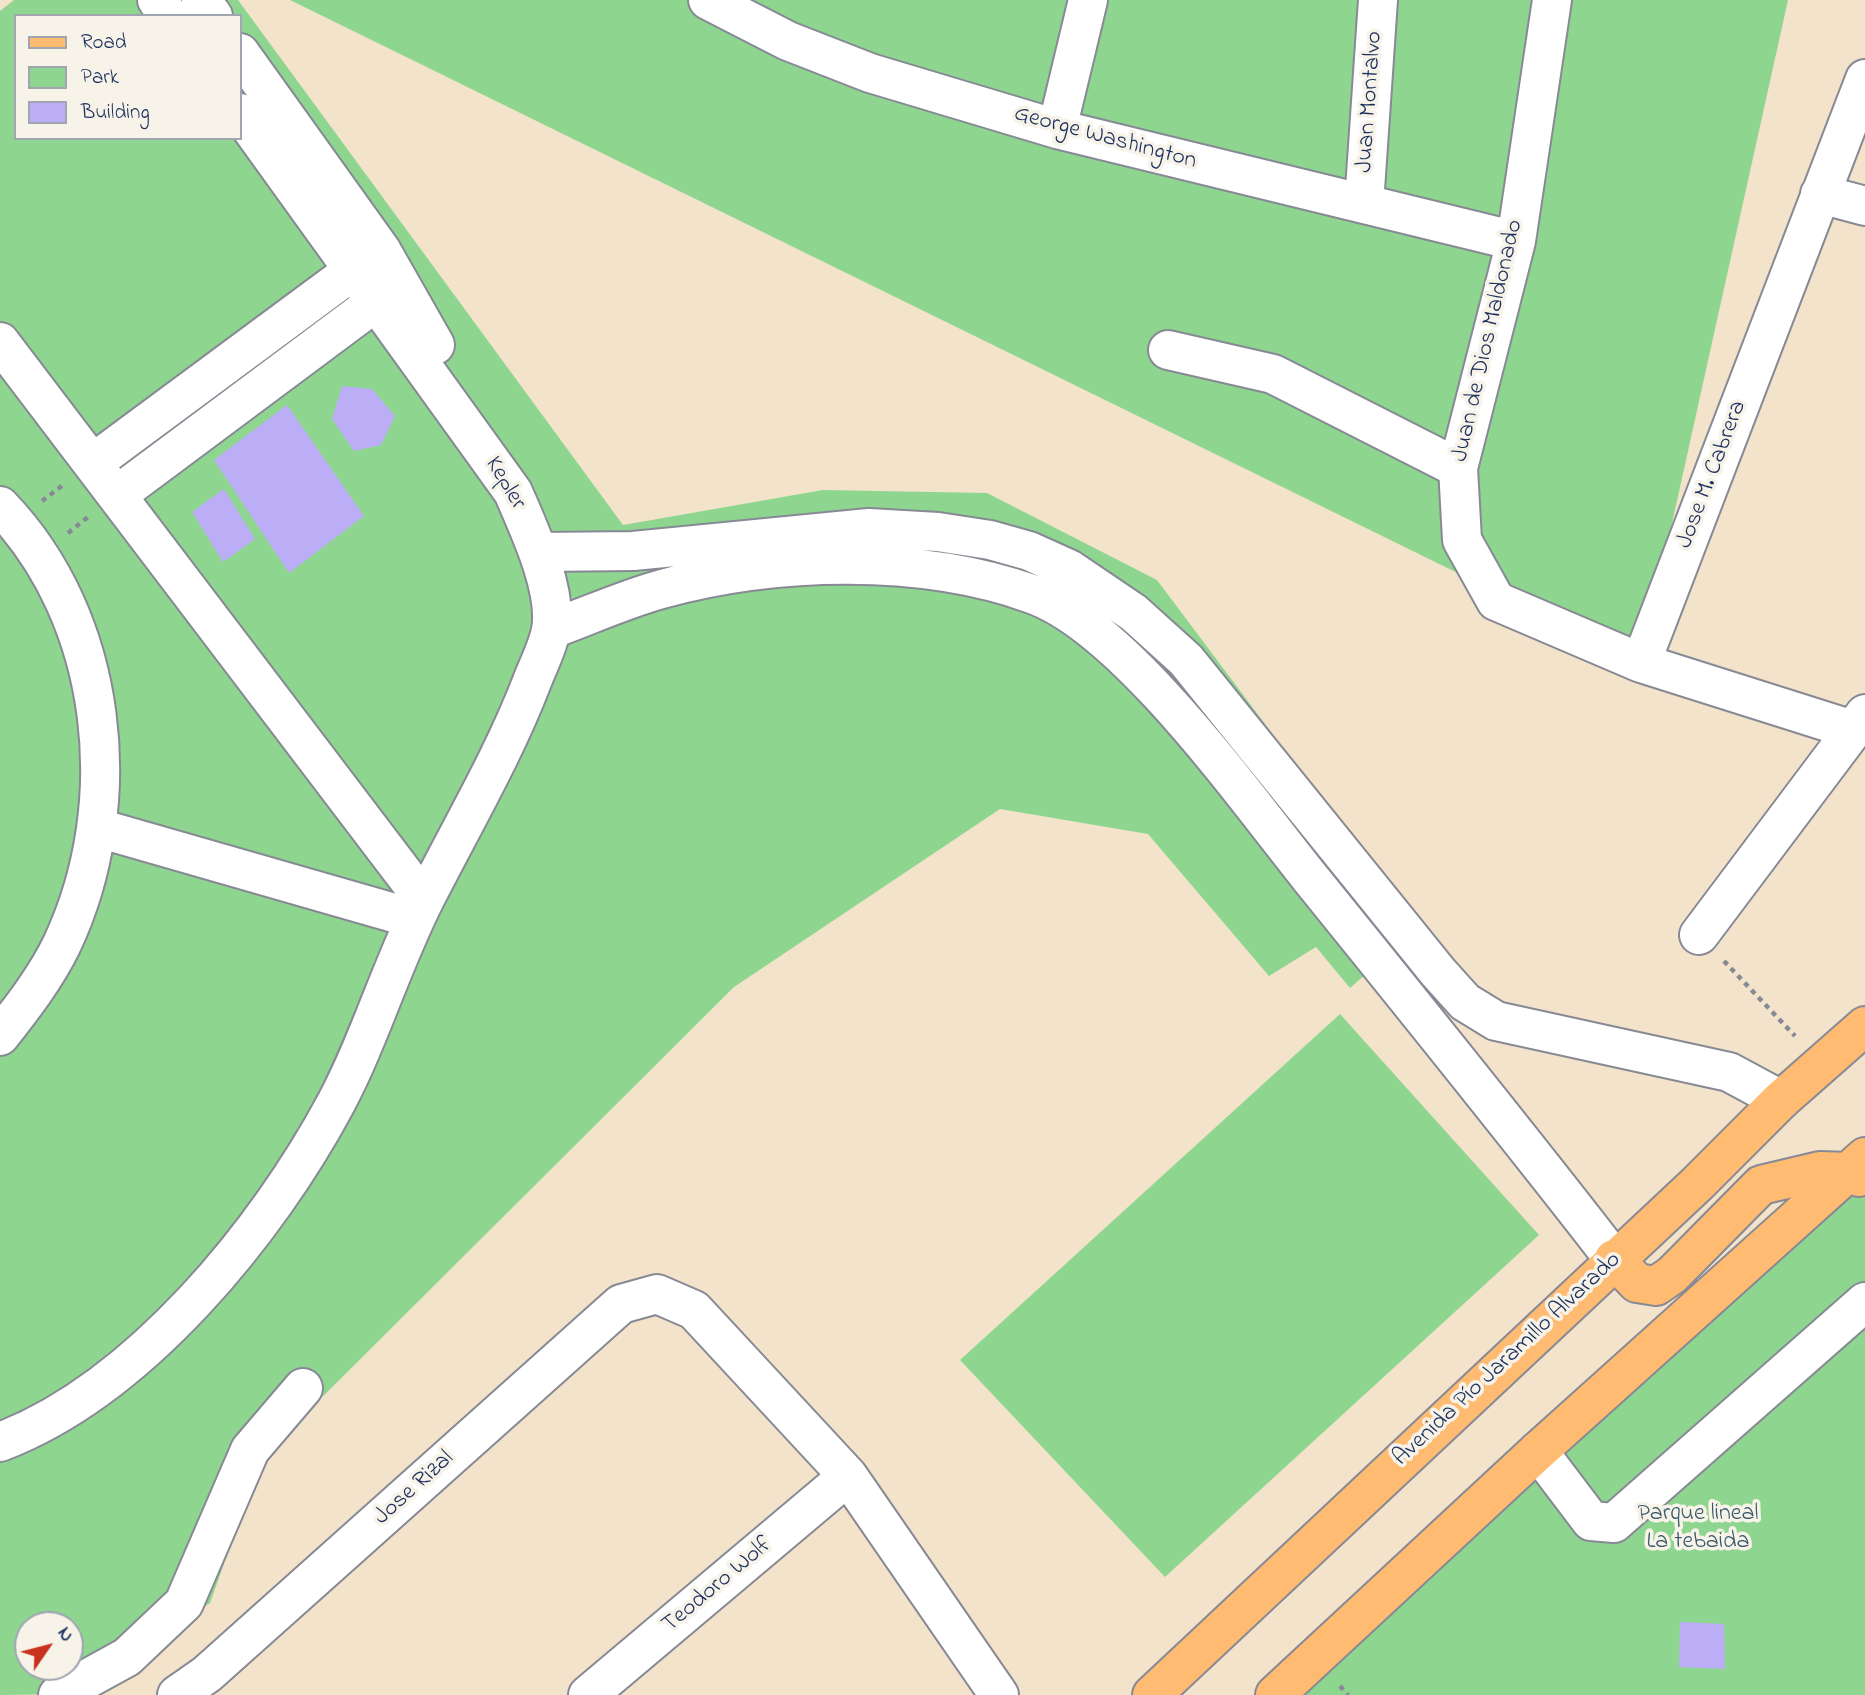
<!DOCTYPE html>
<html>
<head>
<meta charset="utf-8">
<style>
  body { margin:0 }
  #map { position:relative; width:1865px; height:1695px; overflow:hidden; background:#f3e3ca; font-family:"Indie Flower",sans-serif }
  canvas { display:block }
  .legend { position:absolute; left:14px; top:14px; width:228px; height:126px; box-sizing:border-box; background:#f7f3e8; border:2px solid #9fa5b1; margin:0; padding:9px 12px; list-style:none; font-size:21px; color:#1b2f5e }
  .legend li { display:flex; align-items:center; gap:14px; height:35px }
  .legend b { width:35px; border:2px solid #9fa5b1 }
  .north { position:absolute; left:14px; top:1611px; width:70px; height:70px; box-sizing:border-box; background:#f7f3e8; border:2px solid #9fa5b1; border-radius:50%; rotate:55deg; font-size:19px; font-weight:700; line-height:28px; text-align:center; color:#1b2f5e }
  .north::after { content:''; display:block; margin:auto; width:24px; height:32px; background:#c8321e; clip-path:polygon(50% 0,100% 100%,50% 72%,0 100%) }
</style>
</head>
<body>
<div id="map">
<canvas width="1865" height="1695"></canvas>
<ul class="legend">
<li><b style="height:9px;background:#febb71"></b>Road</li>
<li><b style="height:19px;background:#8ed690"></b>Park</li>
<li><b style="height:19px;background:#bbadf6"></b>Building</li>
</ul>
<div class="north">N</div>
</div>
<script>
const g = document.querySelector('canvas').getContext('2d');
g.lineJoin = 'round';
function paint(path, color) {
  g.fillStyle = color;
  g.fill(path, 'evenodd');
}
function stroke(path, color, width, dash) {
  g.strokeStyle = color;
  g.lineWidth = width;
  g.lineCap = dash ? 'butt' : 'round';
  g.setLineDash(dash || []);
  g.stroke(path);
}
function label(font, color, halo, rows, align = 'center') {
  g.font = font + ' "Indie Flower",sans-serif';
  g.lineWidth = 7;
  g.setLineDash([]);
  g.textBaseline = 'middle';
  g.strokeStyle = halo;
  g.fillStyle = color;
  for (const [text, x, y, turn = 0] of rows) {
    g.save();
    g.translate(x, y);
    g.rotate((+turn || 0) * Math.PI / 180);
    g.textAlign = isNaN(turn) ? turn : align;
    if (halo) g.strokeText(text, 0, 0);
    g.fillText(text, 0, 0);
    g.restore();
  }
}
const green = new Path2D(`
  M 14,0 L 238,0 L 623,525 L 823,490 L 987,493 L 1157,580 L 1418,928 L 1350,988 L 1316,947 L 1269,976 L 1148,834 L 1000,809 L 734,987 L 262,1457 L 210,1603 L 67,1694 L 0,1695 L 0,11 ZM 16,16 L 240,16 L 240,138 L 16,138 ZM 28,1625 L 70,1625 L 70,1667 L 28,1667 Z
  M 290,0 L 1788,0 L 1641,663 Z
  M 1340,1014 L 1539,1235 L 1165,1577 L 960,1360 Z
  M 1865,1179 L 1865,1695 L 1275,1695 Z`);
const building = new Path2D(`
  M 342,386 L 372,389 L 395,416 L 381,445 L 354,451 L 332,419 Z
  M 287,405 L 364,516 L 289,573 L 214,460 Z
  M 224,489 L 255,539 L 223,562 L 192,512 Z
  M 1680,1622 L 1724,1624 L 1725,1669 L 1679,1667 Z`);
const path = new Path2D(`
  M 42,501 L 63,485
  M 68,533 L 88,517
  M 1724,961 L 1795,1036
  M 1340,1686 L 1348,1695`);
const minor = new Path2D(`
  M 157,0 L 169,16
  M 201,0 L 213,16
  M 708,0 L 788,41 L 870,73 L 1057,129 L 1516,241
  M 1552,0 L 1516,241 L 1458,468 L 1462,540 L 1496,601 L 1641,663
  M 240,53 L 381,250 L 435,345
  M 1057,129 L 1088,0
  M 1820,194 L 1865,206
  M 1364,204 L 1378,0
  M 0,342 L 424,900
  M 1168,350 L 1273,374 L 1458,468
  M 93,463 L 374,255
  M 117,495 L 396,287
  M 0,506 C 109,619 128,804 62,944 C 46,977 23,1007 0,1036
  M 539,552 L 633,551 L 869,528 L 938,532 L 990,540 L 1029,551 L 1069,569 L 1134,613 L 1186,660 L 1438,972 L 1465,1002 L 1496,1021 L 1729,1072 L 1781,1100
  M 552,629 C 588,616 625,599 662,589 C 776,558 920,554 1032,594 C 1126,627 1248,801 1311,879 C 1413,1005 1515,1131 1614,1259
  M 1853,730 L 1641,663 L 1865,79
  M 98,828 L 415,919
  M 1699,935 L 1865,714
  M 0,1442 C 139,1389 267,1232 336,1103 C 371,1037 392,963 426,897 C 463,824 504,755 533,679 C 539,664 548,646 551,630 C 558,590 529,529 513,492 L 240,113
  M 1538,1451 L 1591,1521 L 1614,1523 L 1865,1302
  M 58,1695 L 127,1657 L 184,1603 L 250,1450 L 303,1388
  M 177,1695 L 207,1674 L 621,1304 L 657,1294 L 694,1310 L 848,1476 L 999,1695
  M 588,1695 L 848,1476`);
const major = new Path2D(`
  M 1614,1259 L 1637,1283 L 1656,1286 L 1672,1275 L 1761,1185 L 1820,1171 L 1849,1172 L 1859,1177
  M 1152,1695 L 1697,1184 L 1781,1100 L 1865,1026
  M 1275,1695 L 1538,1451 L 1865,1157`);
const streetNames = [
  ["Juan Montalvo",1371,102,-86],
  ["George Washington",1105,139,15],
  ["Juan de Dios Maldonado",1489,341,-77],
  ["Jose M. Cabrera",1713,475,-69],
  ["Kepler",504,484,59],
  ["Avenida Pío Jaramillo Alvarado",1508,1360,-43],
  ["Jose Rizal",415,1489,-42],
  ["Teodoro Wolf",718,1586,-40]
];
const parkNames = [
  ["Parque lineal",1698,1515],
  ["La tebaida",1698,1543]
];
paint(green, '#8ed690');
paint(building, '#bbadf6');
stroke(minor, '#878994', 42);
stroke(major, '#878994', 42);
stroke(path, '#878994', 4.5, [5, 5]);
stroke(minor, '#fff', 38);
stroke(major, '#febb71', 38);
label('24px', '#1b2f5e', '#f7f3e8', streetNames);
label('24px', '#38596a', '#f7f3e8', parkNames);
</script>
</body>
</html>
